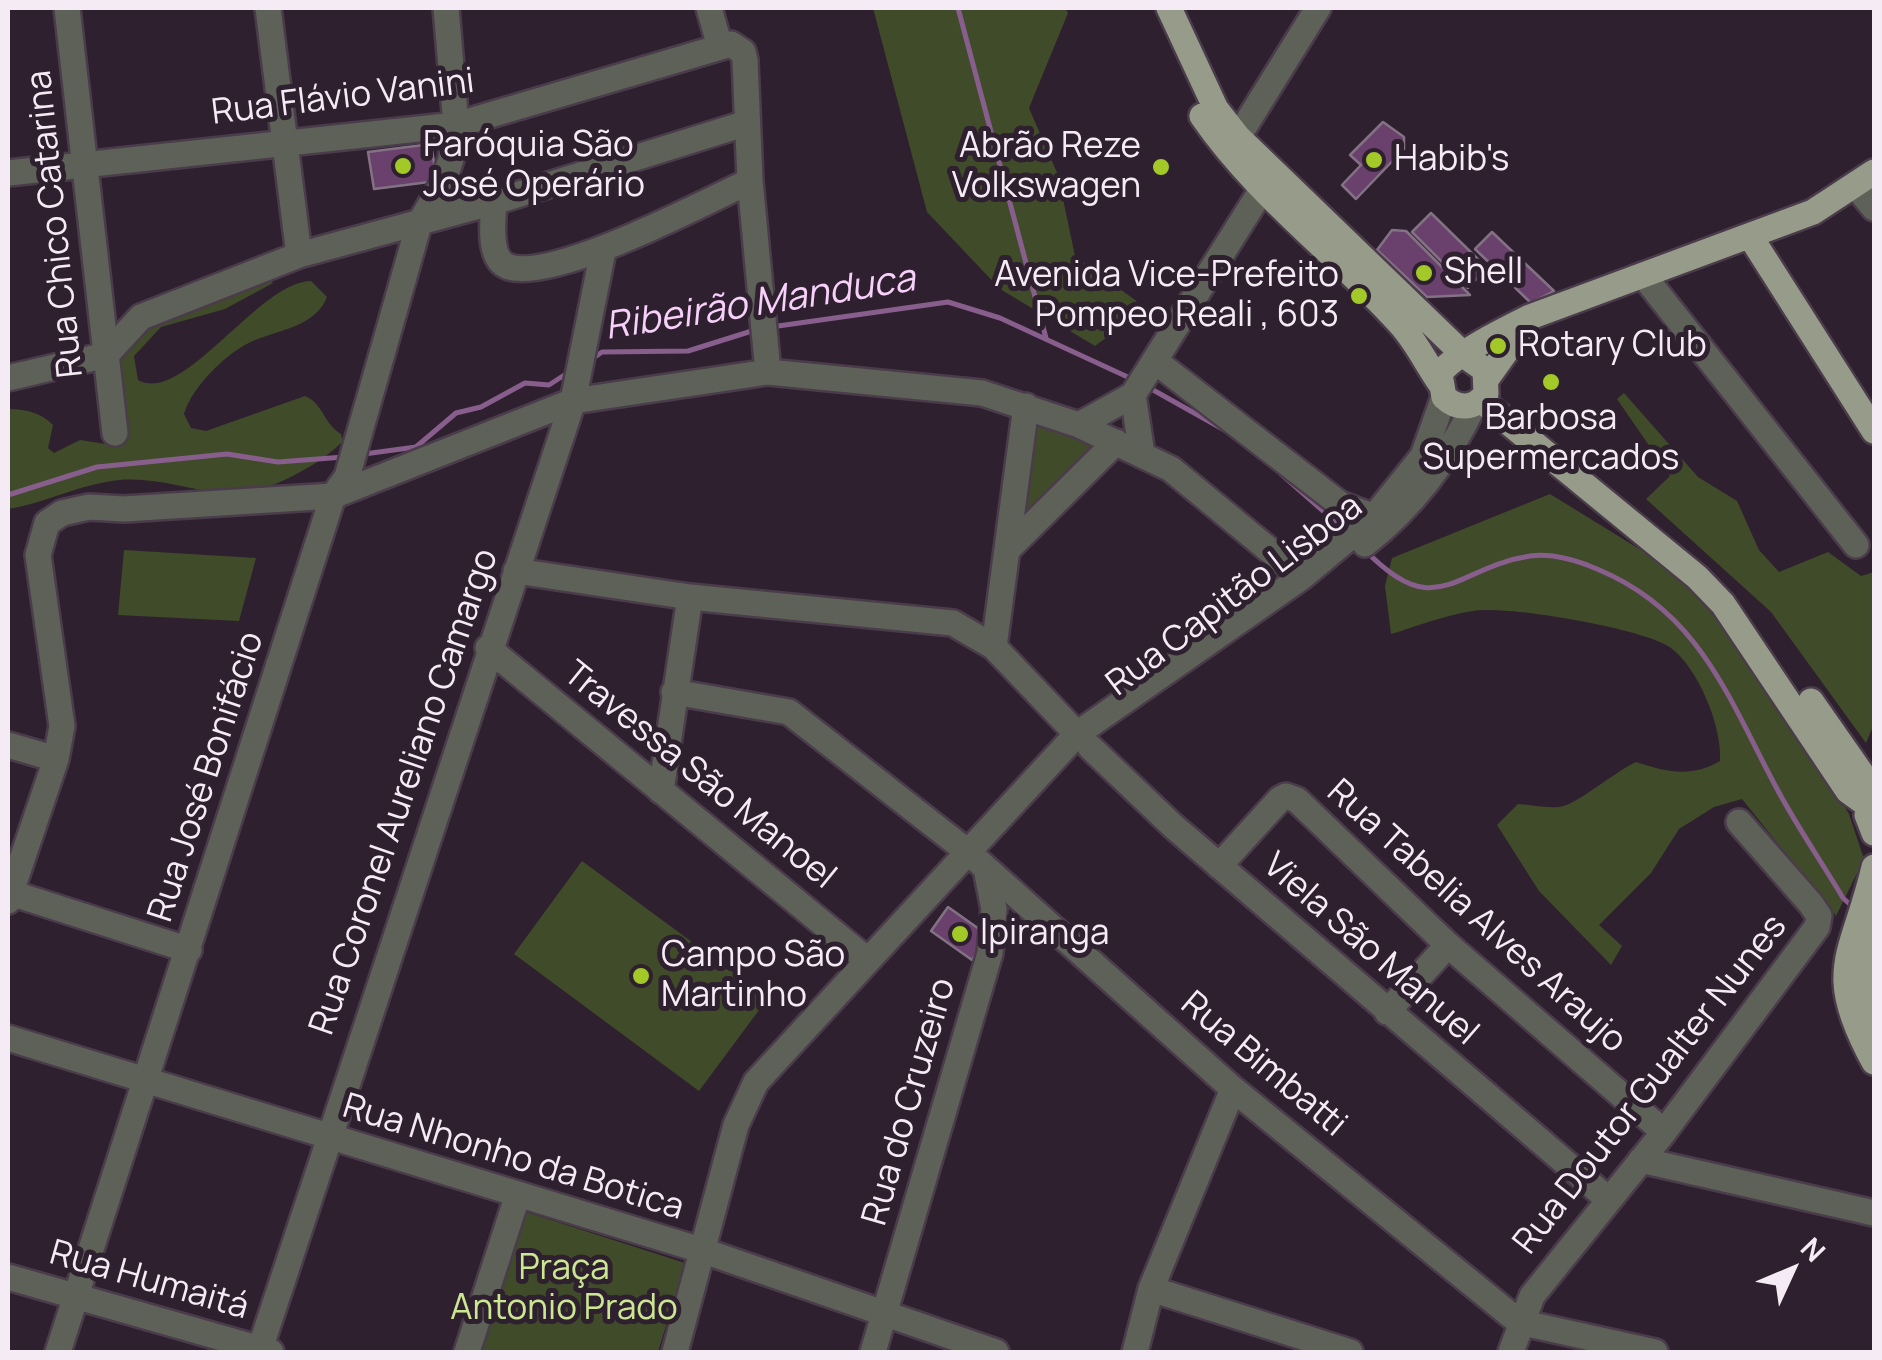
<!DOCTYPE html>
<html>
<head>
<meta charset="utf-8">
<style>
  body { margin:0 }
  #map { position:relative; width:1882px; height:1360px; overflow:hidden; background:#2e202f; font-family:Manrope,sans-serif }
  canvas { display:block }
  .frame { position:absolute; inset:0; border:10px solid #f5ebf5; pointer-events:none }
  .north { position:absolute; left:1742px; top:1220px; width:100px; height:100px; -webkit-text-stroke:8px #2e202f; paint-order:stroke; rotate:46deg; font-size:28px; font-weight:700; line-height:40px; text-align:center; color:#f5ebf5 }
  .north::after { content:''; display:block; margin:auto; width:35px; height:45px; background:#f5ebf5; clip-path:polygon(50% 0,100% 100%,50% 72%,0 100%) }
</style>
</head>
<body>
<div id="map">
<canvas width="1882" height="1360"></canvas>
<div class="frame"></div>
<div class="north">N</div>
</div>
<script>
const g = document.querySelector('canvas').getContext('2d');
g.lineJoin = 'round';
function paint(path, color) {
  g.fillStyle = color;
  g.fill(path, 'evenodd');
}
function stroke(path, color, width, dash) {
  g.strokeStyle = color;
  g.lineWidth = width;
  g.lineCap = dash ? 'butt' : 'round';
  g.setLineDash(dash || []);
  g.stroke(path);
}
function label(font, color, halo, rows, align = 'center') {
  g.font = font + ' Manrope,sans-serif';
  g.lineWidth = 10;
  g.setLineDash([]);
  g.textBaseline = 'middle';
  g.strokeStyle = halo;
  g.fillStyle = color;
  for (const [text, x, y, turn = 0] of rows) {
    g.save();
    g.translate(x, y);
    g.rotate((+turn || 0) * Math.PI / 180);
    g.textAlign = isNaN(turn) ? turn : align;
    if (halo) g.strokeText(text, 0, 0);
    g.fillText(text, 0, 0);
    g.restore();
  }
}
const green = new Path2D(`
  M 873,8 L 1065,8 L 1068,13 L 1029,108 L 1058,175 L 1075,256 L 1146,308 L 1095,346 L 1000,289 L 927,212 Z
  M 267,276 L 273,283 L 225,309 L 161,327 L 134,356 L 138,380 C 183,406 259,281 311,281 L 327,297 C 313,332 268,329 240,348 C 218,362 191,390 184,414 L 191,428 L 206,431 L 305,396 C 323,403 324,424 341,434 L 343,441 C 321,465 259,498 226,494 C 190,490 156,477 119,480 C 80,484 46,503 8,509 L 8,409 C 25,409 40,412 53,425 L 48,448 L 54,453 L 80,440 L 112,445 L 118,424 L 112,362 L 148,327 Z
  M 1624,393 L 1698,477 L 1737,501 L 1759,550 L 1779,572 L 1828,552 L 1861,576 L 1874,572 L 1874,724 L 1866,743 L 1771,612 L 1646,499 L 1670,476 L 1617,399 Z
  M 1035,417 L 1099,444 L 1021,519 Z
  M 1550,494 L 1667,566 L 1698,594 L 1821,765 L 1849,814 L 1864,859 L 1836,916 L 1742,799 L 1714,807 L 1679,829 L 1651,873 L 1599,925 L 1622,946 L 1611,965 L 1539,891 L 1497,825 L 1518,804 C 1531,805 1546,808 1559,807 C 1577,805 1614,772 1636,762 C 1667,772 1691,778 1720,761 C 1723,728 1697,664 1668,646 C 1639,628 1506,605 1473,611 C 1445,615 1418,626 1391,634 L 1385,586 L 1392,558 Z
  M 124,550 L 256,558 L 239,621 L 118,615 Z
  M 582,861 L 768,998 L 699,1091 L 514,954 Z
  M 523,1211 L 685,1263 L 658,1352 L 479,1352 Z`);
const stream = new Path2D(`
  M 958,8 L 1046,338
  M 771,327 L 948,302 L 1000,318 L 1132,379
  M 592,359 L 602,352 L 688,351 L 755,330
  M 1146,386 L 1228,432
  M 364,454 L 416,447 L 456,413 L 481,407 L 525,383 L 549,385 L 569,372
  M 1280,473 L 1347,532
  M 8,495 L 97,467 L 227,454 L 278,462 L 344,457
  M 1365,550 C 1437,625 1455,567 1530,556 C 1552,553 1576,560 1597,569 C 1699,611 1728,697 1776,787 C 1796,825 1821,861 1843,898 L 1855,909`);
const building = new Path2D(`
  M 1383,122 L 1404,137 L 1404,149 L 1356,199 L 1342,185 L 1361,165 L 1350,155 Z
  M 431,144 L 437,181 L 374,189 L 368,152 Z
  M 1431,213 L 1487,268 L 1468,288 L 1412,232 Z
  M 1392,230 L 1406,231 L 1470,295 L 1427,297 L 1377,250 Z
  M 1492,232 L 1554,291 L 1531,303 L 1475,249 Z
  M 948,907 L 989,936 L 972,960 L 931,931 Z`);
const minor = new Path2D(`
  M 67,8 L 115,433
  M 268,8 L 299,255
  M 709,8 L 720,47
  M 1238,137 L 1318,8
  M 8,173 L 456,125 L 731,44 L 743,52 L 745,60 L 750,181 L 768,372
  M 1855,185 L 1874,208
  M 494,202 C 493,219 487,260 509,267 C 556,281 703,203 750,181
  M 1643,275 L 1856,545
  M 1155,361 L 1340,504 L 1374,517
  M 8,378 L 106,355 L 141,317 L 299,255 L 494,202 L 747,123
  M 1133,395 L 1142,454
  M 1079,425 L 1133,395 L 1263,188
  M 1365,544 C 1412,507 1448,460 1474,405
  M 1008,549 L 1116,442
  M 516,571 L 690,597 L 953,623 L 994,647 L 1077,734
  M 994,647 L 1026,406
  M 488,648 L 866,959
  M 674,692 L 789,712 L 968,852 L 1233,1089 L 1519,1322 L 1655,1352
  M 8,745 L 56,759
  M 1090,747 L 1173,826 L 1609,1200
  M 661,791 L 690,597
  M 1219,866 L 1280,799 L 1286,796 L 1297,800 L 1448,945 L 1664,1132
  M 8,892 L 189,950
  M 8,901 L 56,759 L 62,726 L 38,555 L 47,523 L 62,513 L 89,507 L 124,509 L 333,496 L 573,401 L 768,372 L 982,393 L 1079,425 L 1171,469 L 1302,577
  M 1387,1012 L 1448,945
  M 8,1038 L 704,1251 L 996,1352
  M 1641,1160 L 1874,1213
  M 8,1277 L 271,1352
  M 1151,1289 L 1350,1352
  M 58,1352 L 333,496 L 347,477 L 419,224 L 443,183 L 451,159 L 456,125 L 446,8
  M 259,1352 L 573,401 L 603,251
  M 467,1352 L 518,1194
  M 675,1352 L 736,1125 L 756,1082 L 1077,734 L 1302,577 L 1374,517 L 1423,456 L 1444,397
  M 873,1352 L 990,953 L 994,909 L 986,869
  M 1135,1352 L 1151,1289 L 1233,1089
  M 1511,1352 L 1532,1296 L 1664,1132 L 1817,927 L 1819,916 L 1811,904 L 1739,822`);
const major = new Path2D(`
  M 1169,8 L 1216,109 L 1238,137 L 1465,356 L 1485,370 L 1486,394 C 1474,409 1458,410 1444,397 L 1440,374 C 1450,356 1510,327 1530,317 L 1813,212 L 1874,172
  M 1202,116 C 1256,195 1336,253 1400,324 C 1415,340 1426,363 1439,382
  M 1750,236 L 1874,431
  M 1488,377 L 1528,321
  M 1481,400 L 1697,577 L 1723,604 L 1848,791 L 1869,806
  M 1811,701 L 1874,791
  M 1874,799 L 1867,815 L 1874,833
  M 1874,867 C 1853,957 1823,969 1874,1062
  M 1874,924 C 1861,958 1863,986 1874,1020`);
const markers = [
  [1374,160,10,"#a2c928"],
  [403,166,10,"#a2c928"],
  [1161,167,10,"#a2c928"],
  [1424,273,10,"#a2c928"],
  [1359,296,10,"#a2c928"],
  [1498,346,10,"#a2c928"],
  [1551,382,10,"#a2c928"],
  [960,934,10,"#a2c928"],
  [641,976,10,"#a2c928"]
];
const streetNames = [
  ["Rua Flávio Vanini",343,98,-7],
  ["Rua Chico Catarina",56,224,-96],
  ["Rua Capitão Lisboa",1235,596,-37],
  ["Travessa São Manoel",699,776,39],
  ["Rua José Bonifácio",207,777,-72],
  ["Rua Coronel Aureliano Camargo",405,792,-71],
  ["Rua Tabelia Alves Araujo",1476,917,42],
  ["Viela São Manuel",1370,950,41],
  ["Rua Bimbatti",1263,1065,40],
  ["Rua Doutor Gualter Nunes",1651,1085,-52],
  ["Rua do Cruzeiro",910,1102,-74],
  ["Rua Nhonho da Botica",513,1158,17],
  ["Rua Humaitá",149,1281,16]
];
const poiNames = [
  ["Paróquia São",423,146],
  ["José Operário",423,186],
  ["Abrão Reze",1141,147,"right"],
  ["Volkswagen",1141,187,"right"],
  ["Habib's",1394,160],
  ["Shell",1444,273],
  ["Avenida Vice-Prefeito",1339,276,"right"],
  ["Pompeo Reali , 603",1339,316,"right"],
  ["Rotary Club",1518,346],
  ["Barbosa",1551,419,"center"],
  ["Supermercados",1551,459,"center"],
  ["Ipiranga",980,934],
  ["Campo São",661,956],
  ["Martinho",661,996]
];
const parkNames = [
  ["Praça",564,1269],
  ["Antonio Prado",564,1309]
];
const waterNames = [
  ["Ribeirão Manduca",760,304,-9]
];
paint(green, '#404b2a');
stroke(stream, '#885e8c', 5);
paint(building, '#69416c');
stroke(building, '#837284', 2.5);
stroke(minor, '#4a3c4b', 30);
stroke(major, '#4a3c4b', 30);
stroke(minor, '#5e6158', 25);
stroke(major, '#969c89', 25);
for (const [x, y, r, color] of markers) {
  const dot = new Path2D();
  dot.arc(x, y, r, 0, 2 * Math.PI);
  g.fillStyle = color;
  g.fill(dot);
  stroke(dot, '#2e202f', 4);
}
label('35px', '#f5ebf5', '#2e202f', streetNames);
label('35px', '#f5ebf5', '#2e202f', poiNames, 'left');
label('35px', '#cce791', '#2e202f', parkNames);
label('italic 38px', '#f7d1fa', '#2e202f', waterNames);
</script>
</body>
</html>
